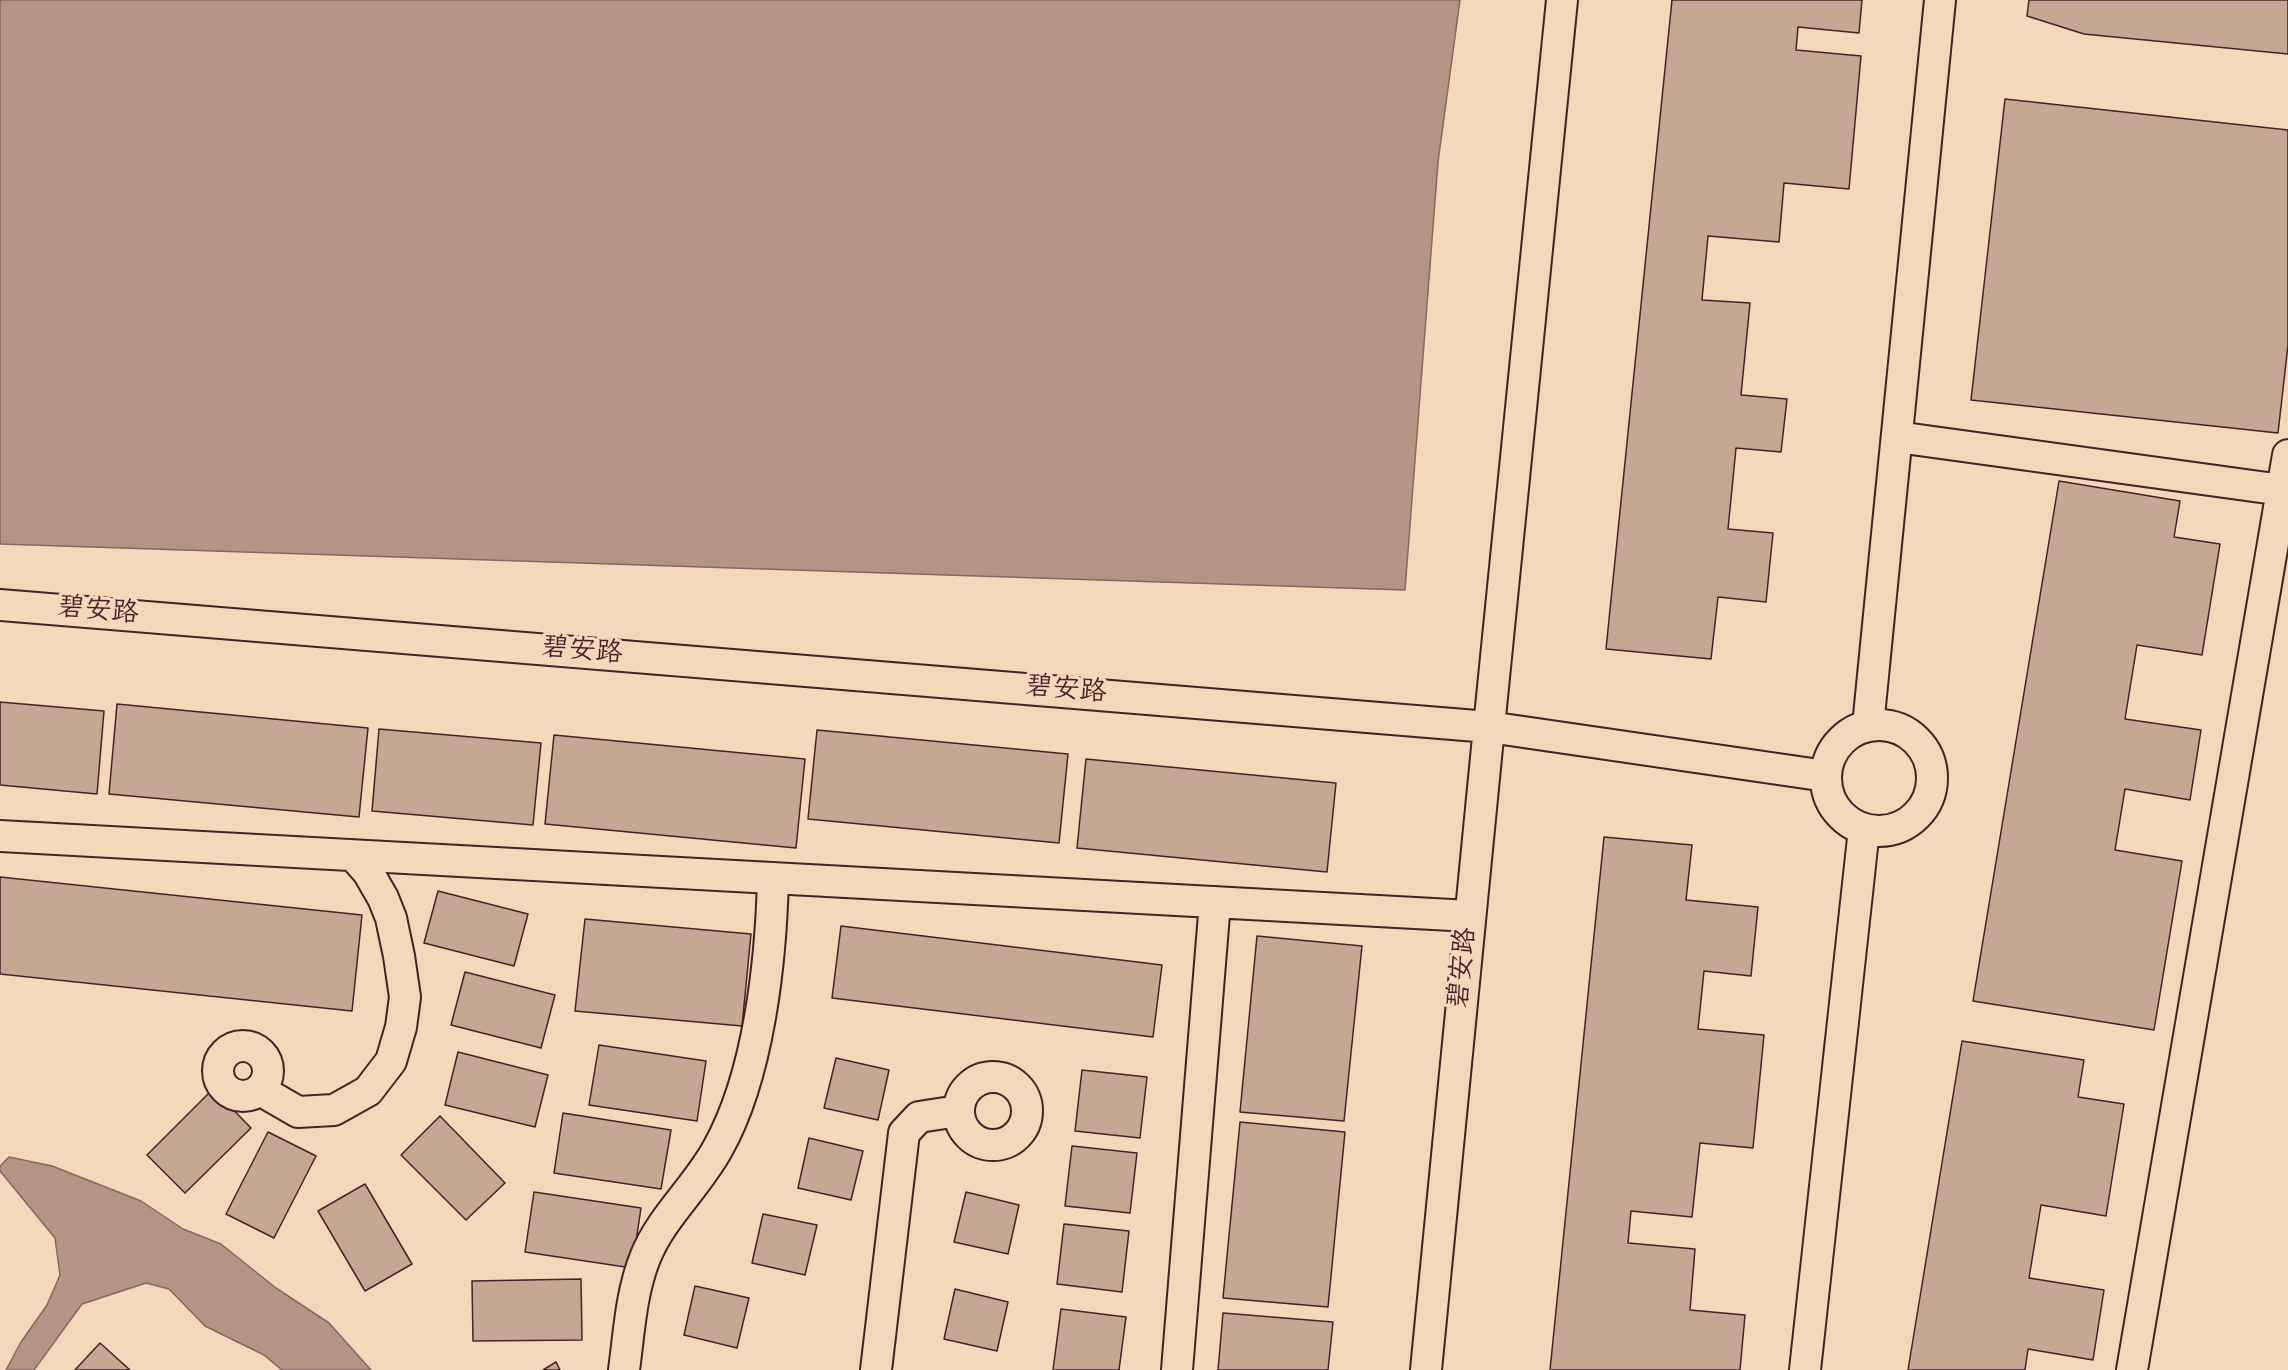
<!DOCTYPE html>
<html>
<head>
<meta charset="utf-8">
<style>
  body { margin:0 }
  canvas { display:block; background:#f3d8ba }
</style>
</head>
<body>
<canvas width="2288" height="1370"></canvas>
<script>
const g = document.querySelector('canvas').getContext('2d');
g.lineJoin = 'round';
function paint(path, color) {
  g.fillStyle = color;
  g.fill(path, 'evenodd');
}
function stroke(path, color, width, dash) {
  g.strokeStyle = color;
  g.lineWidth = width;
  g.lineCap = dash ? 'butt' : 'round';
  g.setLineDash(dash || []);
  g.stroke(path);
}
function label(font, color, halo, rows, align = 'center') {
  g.font = font + ' "Indie Flower","LXGW WenKai TC",sans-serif';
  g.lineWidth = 6;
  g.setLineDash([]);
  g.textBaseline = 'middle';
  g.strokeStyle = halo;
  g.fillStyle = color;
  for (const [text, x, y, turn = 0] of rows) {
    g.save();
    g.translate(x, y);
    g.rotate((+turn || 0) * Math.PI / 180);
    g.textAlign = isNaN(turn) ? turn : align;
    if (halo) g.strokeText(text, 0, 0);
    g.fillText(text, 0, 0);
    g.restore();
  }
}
const water = new Path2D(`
  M 0,0 L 1460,0 L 1438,162 L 1405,590 L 0,544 Z
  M 9,1157 L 52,1166 L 141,1201 L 183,1229 L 221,1244 L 276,1288 L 329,1323 L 371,1370 L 282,1370 L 264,1355 L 205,1326 L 169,1289 L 146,1283 L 82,1304 L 34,1370 L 6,1370 L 21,1342 L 47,1305 L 60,1275 L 55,1238 L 0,1171 L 0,1166 Z`);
const building = new Path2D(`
  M 1672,0 L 1862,0 L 1859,33 L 1798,27 L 1796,50 L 1861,56 L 1849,189 L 1784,183 L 1779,242 L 1708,236 L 1702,300 L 1750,303 L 1741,395 L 1787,399 L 1781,452 L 1736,448 L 1728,529 L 1773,533 L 1766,602 L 1718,597 L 1711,659 L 1606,649 Z
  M 2029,0 L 2288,0 L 2288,54 L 2084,34 L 2027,16 Z
  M 2005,99 L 2288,130 L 2288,345 L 2278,433 L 1971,400 Z
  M 2059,481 L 2180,501 L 2174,537 L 2220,544 L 2202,655 L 2137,645 L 2125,719 L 2201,730 L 2190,800 L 2125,789 L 2115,850 L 2182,861 L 2154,1030 L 1973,1001 Z
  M 0,702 L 104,711 L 97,794 L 0,785 Z
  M 117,704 L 368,728 L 359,817 L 109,794 Z
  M 379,729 L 541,743 L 533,825 L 372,811 Z
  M 817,730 L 1068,754 L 1059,843 L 808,819 Z
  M 554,735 L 805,759 L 796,848 L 545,824 Z
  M 1086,759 L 1336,783 L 1327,872 L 1077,848 Z
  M 1604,837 L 1692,845 L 1686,900 L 1758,907 L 1751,976 L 1704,971 L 1698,1029 L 1764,1035 L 1753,1148 L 1700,1143 L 1692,1217 L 1631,1211 L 1628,1243 L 1695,1249 L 1690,1310 L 1745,1315 L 1740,1370 L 1550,1370 Z
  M 0,877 L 362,915 L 352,1011 L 0,974 Z
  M 438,891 L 528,914 L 514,966 L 424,943 Z
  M 585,919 L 751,934 L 742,1026 L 575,1011 Z
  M 841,926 L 1162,965 L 1153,1037 L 832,998 Z
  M 1257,936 L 1362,946 L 1344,1121 L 1240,1112 Z
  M 465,972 L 555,995 L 541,1048 L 451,1025 Z
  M 1962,1041 L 2084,1060 L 2078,1097 L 2124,1104 L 2106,1216 L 2041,1205 L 2029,1278 L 2104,1290 L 2093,1360 L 2028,1349 L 2025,1370 L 1908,1370 Z
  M 599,1045 L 706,1061 L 697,1121 L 589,1105 Z
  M 458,1052 L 548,1075 L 535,1127 L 445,1105 Z
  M 836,1058 L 889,1070 L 878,1120 L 824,1108 Z
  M 1082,1070 L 1147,1077 L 1140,1138 L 1075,1131 Z
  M 213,1089 L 251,1128 L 185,1193 L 147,1155 Z
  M 563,1113 L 671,1130 L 661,1189 L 554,1173 Z
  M 440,1116 L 505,1183 L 466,1220 L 401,1155 Z
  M 1240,1122 L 1345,1132 L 1328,1307 L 1223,1298 Z
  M 268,1132 L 316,1156 L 274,1238 L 226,1214 Z
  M 809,1138 L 863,1151 L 851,1200 L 798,1188 Z
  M 1072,1146 L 1137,1153 L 1130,1213 L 1065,1206 Z
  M 365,1184 L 412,1264 L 365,1291 L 318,1211 Z
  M 534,1192 L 641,1208 L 632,1268 L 525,1252 Z
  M 966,1192 L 1019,1205 L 1008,1254 L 954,1242 Z
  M 763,1214 L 817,1225 L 805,1275 L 752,1263 Z
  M 1064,1224 L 1129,1231 L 1122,1292 L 1057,1284 Z
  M 581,1279 L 582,1340 L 473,1341 L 472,1281 Z
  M 695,1286 L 749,1298 L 737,1348 L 684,1335 Z
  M 955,1289 L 1008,1302 L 997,1351 L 944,1339 Z
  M 1061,1309 L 1126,1317 L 1119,1370 L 1053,1370 Z
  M 1223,1313 L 1333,1322 L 1328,1370 L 1218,1370 Z
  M 100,1343 L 130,1370 L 75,1370 Z
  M 556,1362 L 560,1370 L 543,1370 Z`);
const minor = new Path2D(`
  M 1562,0 L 1489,727 L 1826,776
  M 1897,437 L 2282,490
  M 0,605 L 1489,727 L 1426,1370
  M1826 778a53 53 0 1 1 106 0a53 53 0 1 1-106 0Z
  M 1868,726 L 1940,0
  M 0,836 L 1470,916
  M218 1071a25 25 0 1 1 50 0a25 25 0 1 1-50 0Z
  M959 1111a34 34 0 1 1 68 0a34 34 0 1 1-68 0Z
  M 260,1090 L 298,1112 L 334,1110 L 368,1091 L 391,1061 L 401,1027 L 405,997 L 399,956 L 391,918 L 383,898 L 368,872 L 354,856
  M 624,1370 C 629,1333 631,1293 645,1258 C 661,1217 697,1187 718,1148 C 759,1075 771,961 773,878
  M 876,1370 L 904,1133 L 919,1117 L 958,1111
  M 1177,1370 L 1215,902
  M 1805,1370 L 1864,829
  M 2132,1370 L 2288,455`);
const streetNames = [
  ["碧安路",98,613,5],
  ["碧安路",582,653,5],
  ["碧安路",1066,692,5],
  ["碧安路",1465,968,-84]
];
paint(water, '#b59385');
stroke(water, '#8a6561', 1.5);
paint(building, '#c6a794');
stroke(building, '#4a1f2b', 1.5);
stroke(minor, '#4a1f2b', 34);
stroke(minor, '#f3d8ba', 30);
label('27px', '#4a1f2b', '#f3d8ba', streetNames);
</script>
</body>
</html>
